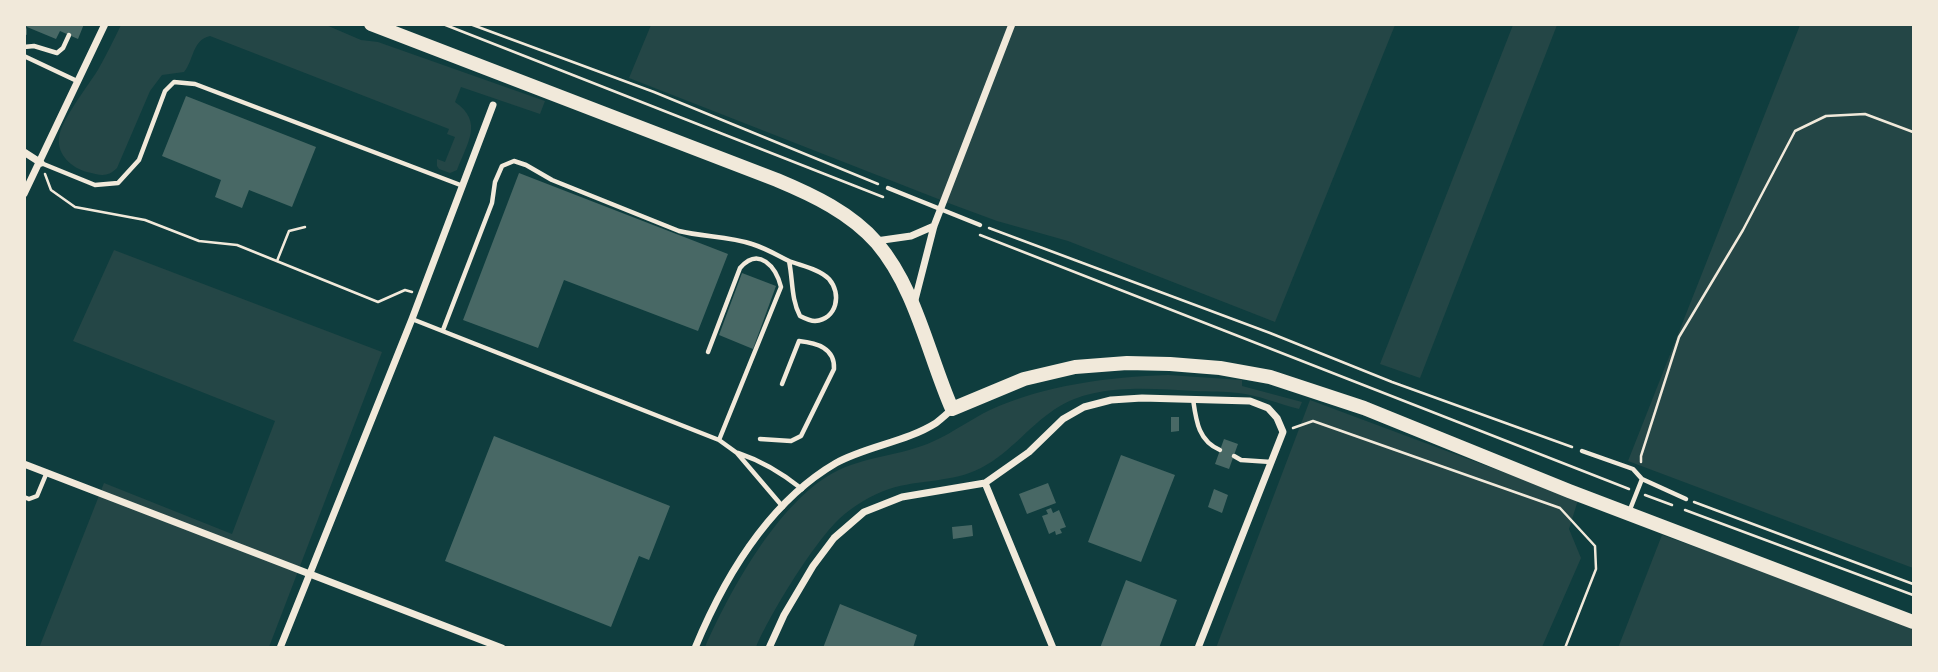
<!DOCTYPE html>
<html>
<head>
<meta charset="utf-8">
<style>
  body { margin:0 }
  #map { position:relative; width:1938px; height:672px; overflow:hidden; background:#0f3d3e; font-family:Inter,sans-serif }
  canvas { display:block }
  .frame { position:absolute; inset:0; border:26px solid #f1e9da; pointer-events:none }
</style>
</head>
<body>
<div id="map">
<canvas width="1938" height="672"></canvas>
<div class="frame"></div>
</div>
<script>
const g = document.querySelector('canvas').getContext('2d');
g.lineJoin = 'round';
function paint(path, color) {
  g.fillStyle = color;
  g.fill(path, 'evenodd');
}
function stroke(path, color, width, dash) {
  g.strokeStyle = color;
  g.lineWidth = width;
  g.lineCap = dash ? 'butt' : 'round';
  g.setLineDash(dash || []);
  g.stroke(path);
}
const green = new Path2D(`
  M 121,25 L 326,25 L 361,40 L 378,42 L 545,101 L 540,114 L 461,87 L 455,102 C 484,122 467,143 457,170 L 450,173 L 439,169 L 437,166 L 437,159 L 445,162 L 455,137 L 447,134 L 449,129 L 210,36 C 192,40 194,60 184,72 L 162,75 L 150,91 L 117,168 C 107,178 100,175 87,172 C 72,168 57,155 59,138 C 60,121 89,85 99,68 C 107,54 114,39 121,25 Z
  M 651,25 L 1395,25 L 1275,322 L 1068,241 L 997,221 L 951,204 L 629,78 Z
  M 1513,25 L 1557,25 L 1420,378 L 1380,364 Z
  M 1800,25 L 1913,25 L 1913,568 L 1628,461 Z
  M 114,250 L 382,352 L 269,647 L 39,648 L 104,483 L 232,534 L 275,421 L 73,341 Z
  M 1168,375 L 1242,380 L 1242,386 L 1302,402 L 1299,409 C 1279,404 1258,395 1238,393 C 1224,391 1209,392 1195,391 C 1152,389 1099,383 1060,406 C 1031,423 1012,452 981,468 C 952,483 920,479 889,489 C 871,495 853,506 839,519 C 813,544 770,614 756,647 L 705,647 C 730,591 777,504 833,473 C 864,456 902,456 934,441 C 954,432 971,419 990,410 C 1044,385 1109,377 1168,375 Z
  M 1310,400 L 1578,500 L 1569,529 L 1581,558 L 1542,647 L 1216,648 Z
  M 1662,535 L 1872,610 L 1913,630 L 1913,647 L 1618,648 Z`);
const building = new Path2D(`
  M 24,24 L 84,24 L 78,39 L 60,31 L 56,39 L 27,27 L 27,35 L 24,34 L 27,27 Z
  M 186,96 L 316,147 L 292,207 L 249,190 L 242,208 L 215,197 L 221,180 L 162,156 Z
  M 519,173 L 728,254 L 698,331 L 564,280 L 538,348 L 463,320 Z
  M 742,273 L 776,286 L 753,349 L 719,335 Z
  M 1171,417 L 1179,417 L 1179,431 L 1171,432 Z
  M 494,436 L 670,506 L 649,560 L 639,556 L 611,627 L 445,561 Z
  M 1224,439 L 1238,444 L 1229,469 L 1215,464 Z
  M 1121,455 L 1175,475 L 1141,562 L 1088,542 Z
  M 1048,483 L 1056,503 L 1027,514 L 1019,494 Z
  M 1214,489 L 1228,495 L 1222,513 L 1208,507 Z
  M 1051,508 L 1053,513 L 1059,510 L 1066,527 L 1060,529 L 1062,533 L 1056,535 L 1055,531 L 1049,534 L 1042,516 L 1048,514 L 1046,510 Z
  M 972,525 L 973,536 L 953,539 L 952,527 Z
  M 1126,580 L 1177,600 L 1159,648 L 1100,648 Z
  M 840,604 L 917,635 L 913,648 L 823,648 Z`);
const path = new Path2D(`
  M 443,24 L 883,197
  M 470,24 L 654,92 L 878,184
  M 45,174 L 51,190 L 75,207 L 145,220 L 199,241 L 237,245 L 378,302 L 405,290 L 412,292
  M 989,228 L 1270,333 L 1392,382 L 1572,447
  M 980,235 L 1629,489
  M 277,261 L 289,231 L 305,227
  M 1293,428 L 1313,421 L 1560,508 L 1595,546 L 1596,569 L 1565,648
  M 1641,462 L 1641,456 L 1679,337 L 1743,230 L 1795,131 L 1826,116 L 1865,114 L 1913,132
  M 1645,495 L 1672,505
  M 1694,502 L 1913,584
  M 1685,510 L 1913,595`);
const service = new Path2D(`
  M 24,47 L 34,46 L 57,53 L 63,48 L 69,35
  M 24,56 L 77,81
  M 41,163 L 95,185 L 118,183 L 139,160 L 165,91 L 174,82 L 195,84 L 463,186
  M 888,188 L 980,225
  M 412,319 L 719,440 L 737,453 L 783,507
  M 443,330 L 492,203 L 495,182 L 502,166 L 514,161 L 526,165 L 552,180 L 679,231 C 703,237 729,236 752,244 C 765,248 777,255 789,261 C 793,280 791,299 800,316 C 804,318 810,321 815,321 C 837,319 842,294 829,279 C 819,269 802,266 789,261
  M 708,352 L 740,268 C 759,246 776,267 781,287 L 719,440
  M 1193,399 C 1196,420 1198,441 1220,450
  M 760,439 L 791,441 L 801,436 L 834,369 C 835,348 817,343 799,341 L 782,384
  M 1582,451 L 1633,469 L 1642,479 L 1686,499
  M 738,453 C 762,461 782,473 802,489
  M 1234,456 L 1241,460 L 1271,462
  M 24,497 L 29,499 L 37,496 L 47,472
  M 1629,512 L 1642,479`);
const minor = new Path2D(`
  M 24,152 L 41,163
  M 24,194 L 105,24
  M 876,241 L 911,236 L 934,226
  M 915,300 L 934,226 L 1012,24
  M 24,464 L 502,648
  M 985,483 L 1053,648
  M 280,648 L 412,319 L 493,105
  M 695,648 C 724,578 769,502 836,463 C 867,446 906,442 936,423 C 941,419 947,414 952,409
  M 769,648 L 784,615 L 813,566 L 834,538 L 864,512 L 902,497 L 985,483 L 1029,452 L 1063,419 L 1084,407 L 1111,400 L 1142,398 L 1250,401 L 1268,408 L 1277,418 L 1283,432 L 1198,648`);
const secondary = new Path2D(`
  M 371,24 L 777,180 C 813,195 851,213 877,243 C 916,289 928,354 952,409 L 1024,379 L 1075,367 L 1127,363 L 1170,364 L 1220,368 L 1270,377 L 1364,408 L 1569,491 L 1913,622`);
paint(green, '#244646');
paint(building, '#486865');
stroke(path, '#f1e9da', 2.5);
stroke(service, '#f1e9da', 4.5);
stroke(minor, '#f1e9da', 7);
stroke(secondary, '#f1e9da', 14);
</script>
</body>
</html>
